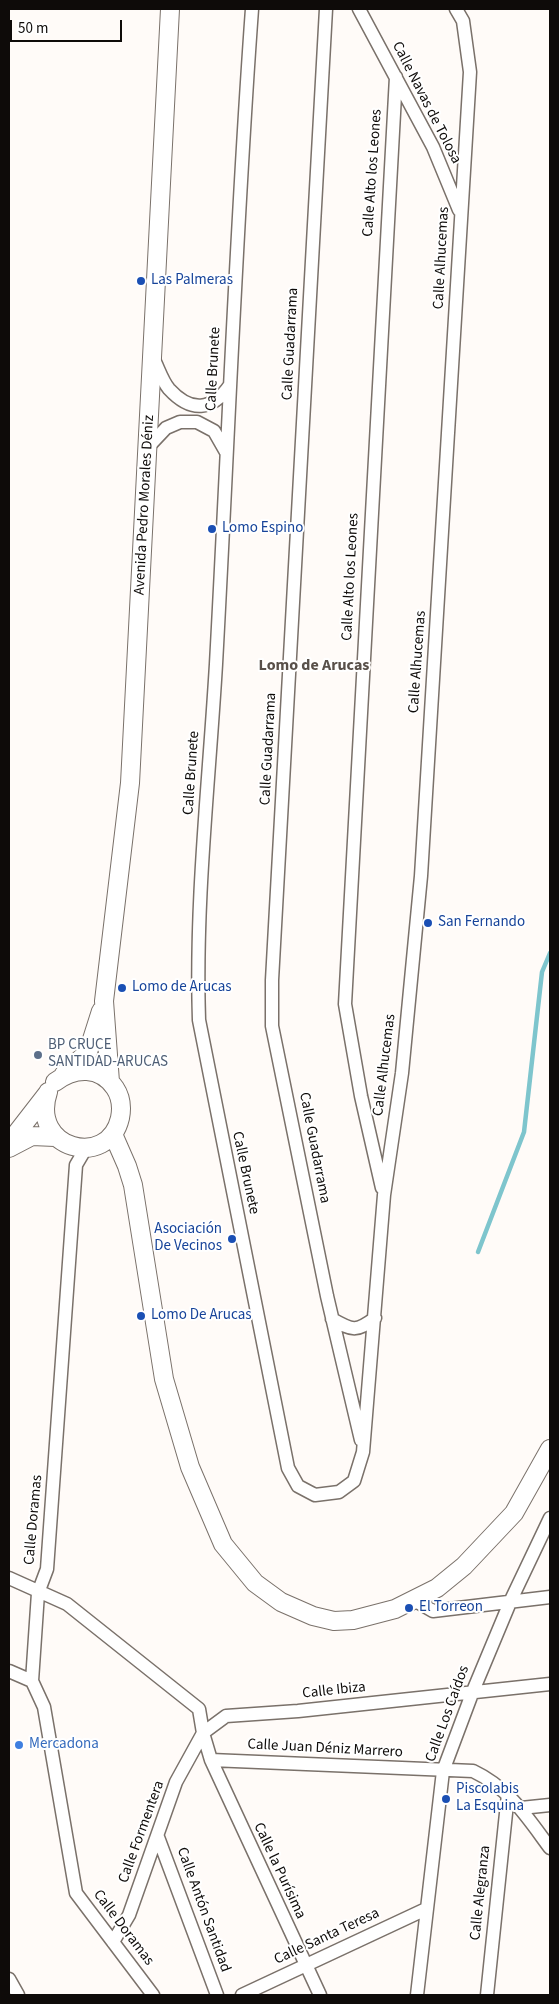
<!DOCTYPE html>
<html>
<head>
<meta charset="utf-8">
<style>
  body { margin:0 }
  #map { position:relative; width:559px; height:2004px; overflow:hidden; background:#fffbf8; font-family:"Source Sans 3",sans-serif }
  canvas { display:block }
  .frame { position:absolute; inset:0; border:10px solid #0e0b09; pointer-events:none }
  .scale { position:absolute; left:10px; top:20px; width:112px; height:22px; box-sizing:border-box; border:2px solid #0e0b09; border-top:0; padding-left:6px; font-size:15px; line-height:18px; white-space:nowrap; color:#0e0b09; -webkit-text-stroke:4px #fff; paint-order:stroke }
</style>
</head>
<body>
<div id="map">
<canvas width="559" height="2004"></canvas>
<div class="frame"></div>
<div class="scale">50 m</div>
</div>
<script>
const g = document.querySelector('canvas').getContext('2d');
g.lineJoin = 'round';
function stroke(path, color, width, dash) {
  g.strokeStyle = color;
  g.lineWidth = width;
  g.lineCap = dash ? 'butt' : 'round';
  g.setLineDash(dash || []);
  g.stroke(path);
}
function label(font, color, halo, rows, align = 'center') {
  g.font = font + ' "Source Sans 3",sans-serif';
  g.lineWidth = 4;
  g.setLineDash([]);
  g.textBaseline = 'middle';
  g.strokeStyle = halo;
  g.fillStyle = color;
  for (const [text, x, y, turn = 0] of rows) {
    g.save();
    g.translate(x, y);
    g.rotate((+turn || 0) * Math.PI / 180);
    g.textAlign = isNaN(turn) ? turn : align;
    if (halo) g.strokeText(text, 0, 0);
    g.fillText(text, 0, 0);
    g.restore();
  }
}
const stream = new Path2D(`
  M 478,1252 L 524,1132 L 542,972 L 550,953`);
const street = new Path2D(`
  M 252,9 C 236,227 228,446 216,664 C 209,783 195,902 199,1020 L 288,1468 L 298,1486 L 315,1495 L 339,1492 L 354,1481 L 363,1452 L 384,1195 L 402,1073 L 421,876 L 470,72 L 463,21 L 456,9
  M 326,9 L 272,980 L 272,1026 L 327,1296 L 361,1440
  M 359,9 L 433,147 L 459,210
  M 153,358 C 158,367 162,381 169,389 C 191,413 212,411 230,385
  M 149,446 L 166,428 L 180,422 L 197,422 L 214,431 L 226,452
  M 86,1148 L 76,1165 L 47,1569 L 38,1593 L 32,1681 L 44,1707 L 76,1893 L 153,1995
  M 382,1188 L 361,1096 L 345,1004 L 396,77
  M 332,1319 C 353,1331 356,1332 375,1318
  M 9,1578 L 67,1604 L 199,1709 L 203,1733 L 211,1760 L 320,1995
  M 414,1600 L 433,1611 L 550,1597
  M 9,1671 L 32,1681
  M 211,1760 L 473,1771 C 509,1788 527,1817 550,1848
  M 521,1808 L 550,1805
  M 158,1837 L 217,1995
  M 113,1942 L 129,1915 L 176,1782 L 203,1733 L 226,1716 L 298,1711 L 550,1684
  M 9,1979 L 18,1995
  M 242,1995 L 426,1909
  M 417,1995 L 443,1771 L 473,1691 L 511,1600 L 550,1518
  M 487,1995 L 508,1794`);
const secondary = new Path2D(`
  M 64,1074 L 88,1052 L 101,1011
  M 110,1082 L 104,1001 L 130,783 L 170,9
  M 48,1092 C 29,1149 108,1170 120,1118 C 122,1108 121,1097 115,1088 C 100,1066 75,1067 55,1082
  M 113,1134 L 127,1166 L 133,1185 L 164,1379 L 190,1467 L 223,1544 L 255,1583 L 281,1602 L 313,1616 L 334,1621 L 353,1620 L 395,1609 L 437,1588 L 464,1566 L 514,1513 L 550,1449
  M 9,1143 L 47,1094
  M 9,1148 L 32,1136 L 55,1137`);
const markers = [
  [141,281,5,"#1a4fb4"],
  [212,529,5,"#1a4fb4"],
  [428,923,5,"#1a4fb4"],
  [122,988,5,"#1a4fb4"],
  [38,1055,5,"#5c6f8a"],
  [232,1239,5,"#1a4fb4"],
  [141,1316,5,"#1a4fb4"],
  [409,1608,5,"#1a4fb4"],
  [19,1745,5,"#3f7fe0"],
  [446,1799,5,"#1a4fb4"]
];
const streetNames = [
  ["Calle Navas de Tolosa",426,103,63],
  ["Calle Alto los Leones",373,173,-86],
  ["Calle Alhucemas",442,258,-87],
  ["Calle Guadarrama",291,344,-87],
  ["Calle Brunete",214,369,-87],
  ["Avenida Pedro Morales Déniz",145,505,-87],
  ["Calle Alto los Leones",351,577,-87],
  ["Calle Alhucemas",418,662,-86],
  ["Calle Guadarrama",269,749,-87],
  ["Calle Brunete",192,773,-86],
  ["Calle Alhucemas",385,1065,-83],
  ["Calle Guadarrama",314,1148,79],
  ["Calle Brunete",245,1173,78],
  ["Calle Doramas",34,1520,-85],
  ["Calle Ibiza",334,1691,-6],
  ["Calle Los Caídos",448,1714,-70],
  ["Calle Juan Déniz Marrero",325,1749,3],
  ["Calle Formentera",142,1832,-70],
  ["Calle la Purísima",279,1871,65],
  ["Calle Alegranza",481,1893,-84],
  ["Calle Antón Santidad",203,1910,70],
  ["Calle Doramas",123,1928,53],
  ["Calle Santa Teresa",327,1937,-25]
];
const transitNames = [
  ["Las Palmeras",151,281],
  ["Lomo Espino",222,529],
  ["San Fernando",438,923],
  ["Lomo de Arucas",132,988],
  ["Asociación",222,1230,"right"],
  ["De Vecinos",222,1247,"right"],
  ["Lomo De Arucas",151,1316],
  ["El Torreon",419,1608],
  ["Piscolabis",456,1790],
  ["La Esquina",456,1807]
];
const serviceNames = [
  ["BP CRUCE",48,1046],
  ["SANTIDAD-ARUCAS",48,1063]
];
const shopNames = [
  ["Mercadona",29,1745]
];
const neighbourhoodNames = [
  ["Lomo de Arucas",314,666]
];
stroke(stream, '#7ec5cd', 4.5);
stroke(street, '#7a716a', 15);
stroke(secondary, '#7a716a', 20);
stroke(street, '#fff', 12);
stroke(secondary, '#fff', 18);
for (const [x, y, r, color] of markers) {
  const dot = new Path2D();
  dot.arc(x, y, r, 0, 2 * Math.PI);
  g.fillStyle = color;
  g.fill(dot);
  stroke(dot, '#fff', 2);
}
label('15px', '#0e0b09', '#fff', streetNames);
label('15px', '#164399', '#fff', transitNames, 'left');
label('15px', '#4e5e75', '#fff', serviceNames, 'left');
label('15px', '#366cbe', '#fff', shopNames, 'left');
label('bold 16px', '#58504a', '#fff', neighbourhoodNames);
</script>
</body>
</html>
